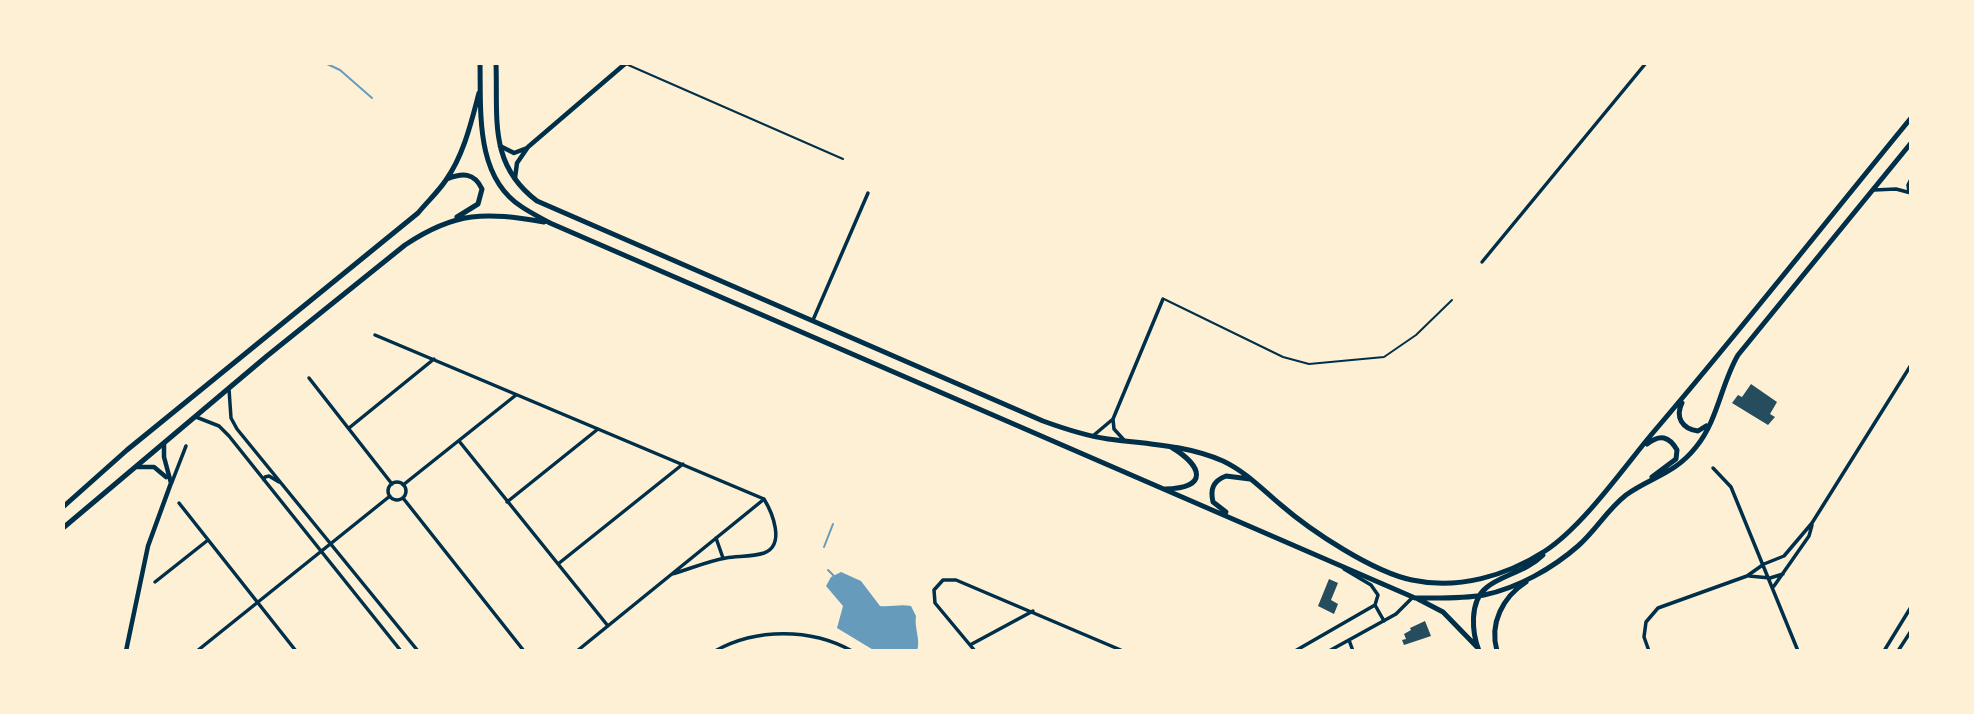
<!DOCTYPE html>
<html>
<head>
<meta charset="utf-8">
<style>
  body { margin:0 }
  #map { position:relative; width:1974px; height:714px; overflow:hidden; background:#fdf0d5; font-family:"Golos Text",sans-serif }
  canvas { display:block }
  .frame { position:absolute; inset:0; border:65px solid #fdf0d5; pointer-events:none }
</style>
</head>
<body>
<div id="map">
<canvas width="1974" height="714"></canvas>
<div class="frame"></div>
</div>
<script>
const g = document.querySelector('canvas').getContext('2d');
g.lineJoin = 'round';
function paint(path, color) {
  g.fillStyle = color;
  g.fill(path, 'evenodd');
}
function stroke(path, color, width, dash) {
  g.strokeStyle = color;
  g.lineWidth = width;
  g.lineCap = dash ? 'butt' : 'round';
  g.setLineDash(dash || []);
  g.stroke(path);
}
const water = new Path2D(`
  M 841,572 L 861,581 L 880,606 C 892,607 900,604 911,606 L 916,616 C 914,628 921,640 917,651 L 875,651 L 837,628 L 843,606 L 826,586 L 831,577 Z`);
const stream = new Path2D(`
  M 325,63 L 340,70 L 372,98
  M 824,547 L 833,524
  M 828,570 L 835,577`);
const building = new Path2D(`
  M 1751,384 L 1777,402 L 1770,414 L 1775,417 L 1768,425 L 1732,403 L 1738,395 L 1742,397 Z
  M 1329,579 L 1338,583 L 1331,600 L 1338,604 L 1334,614 L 1318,606 Z
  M 1425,621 L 1431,636 L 1404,645 L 1402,640 L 1406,639 L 1404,634 L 1411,630 L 1410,628 Z`);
const service = new Path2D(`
  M 626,64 L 843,159
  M 1164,299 L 1283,357 L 1309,364 L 1384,357 L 1416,335 L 1452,300`);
const minor = new Path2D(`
  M 1874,190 L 1896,189 L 1911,193
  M 1909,192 L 1908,185 L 1911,179
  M 1482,262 L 1646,63
  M 813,320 L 868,193
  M 375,335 L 764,499
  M 309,378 L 392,484
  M 229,389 L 231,418 L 237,429 L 418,651
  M 196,417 L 219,426 L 229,436 L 401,651
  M 1113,419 L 1114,429 L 1124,440
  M 349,428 L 434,359
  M 1094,435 L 1113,419 L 1163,299
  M 459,441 L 608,626
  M 1713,468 L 1731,487 L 1798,651
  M 264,480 L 265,477 L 269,476 L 279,482
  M 172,482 L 186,446
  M388 491a9 9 0 1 1 18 0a9 9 0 1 1-18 0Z
  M 403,485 L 516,395
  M 403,498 L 524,651
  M 507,502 L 598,429
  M 179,503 L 296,651
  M 716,538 L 723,558
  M 558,564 L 683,464
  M 672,574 C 690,569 708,561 726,558 C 738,556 752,557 764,553 C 786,545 772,512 764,499
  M 1749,576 L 1770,578 L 1783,574
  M 155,582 L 208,540
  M 1774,586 L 1809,536 L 1812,525
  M 1375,605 L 1384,621
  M 1349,640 L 1353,651
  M 970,645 L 1033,611
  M 197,651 L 390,496
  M 577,651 L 763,500
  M 715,651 C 756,628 811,628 852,651
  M 762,651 L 801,651
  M 975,651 L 935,603 L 934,590 L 943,580 L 956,580 L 1123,651
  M 1295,651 L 1375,605 L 1378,595 L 1371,585 L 1344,569
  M 1329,651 L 1396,614 L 1412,598
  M 1649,651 L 1644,637 L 1646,622 L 1658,608 L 1747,576 L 1764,564 L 1784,556 L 1812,523 L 1911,365
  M 1884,651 L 1911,607
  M 1898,651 L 1911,631`);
const tertiary = new Path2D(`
  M 500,146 L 514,153 L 527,148
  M 515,178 L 517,163 L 528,147 L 626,63
  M 137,467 L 154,467 L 166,477
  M 126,651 L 148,546 L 171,483 L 164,457 L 164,443`);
const secondary = new Path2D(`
  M 480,63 C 481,112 475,177 522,207 C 531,213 541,218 550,223 L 1415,598 C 1437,598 1462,599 1484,595 C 1518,588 1553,568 1578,546 C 1596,530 1607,510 1626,495 C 1651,477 1675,474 1696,447 C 1718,420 1721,384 1738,355 L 1911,143
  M 496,63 C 498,118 488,164 537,201 L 1043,421 C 1065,429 1086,436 1108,439 C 1148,444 1186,445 1223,461 C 1246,472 1262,489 1281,505 C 1311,531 1373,572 1412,580 C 1458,590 1506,576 1545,551 C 1582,527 1622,470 1651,435 C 1740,331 1824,224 1911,118
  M 447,179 C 462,173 474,172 482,189 L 478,204 L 457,217
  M 1682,403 C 1675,417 1682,429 1698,431 L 1706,426
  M 1647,444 C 1660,434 1669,436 1677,450 L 1676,459 L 1652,477
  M 1165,489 C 1209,488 1203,466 1171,447
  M 63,507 L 127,450 L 418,213 C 427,202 438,192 446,180 C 464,154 471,123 479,93
  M 1226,512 L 1213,502 C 1210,489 1213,481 1226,476 L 1250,479
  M 63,528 L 267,356 L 405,245 C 456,211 485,212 544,222
  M 1418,599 L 1443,612 L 1477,647
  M 1479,651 C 1472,633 1469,602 1486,588 C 1501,575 1526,572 1543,555
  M 1497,651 C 1489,623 1503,597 1526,582`);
paint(water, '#669bbc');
stroke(stream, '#669bbc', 2);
paint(building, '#264d5e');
stroke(service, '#003049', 2);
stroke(minor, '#003049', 3.5);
stroke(tertiary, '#003049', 4.5);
stroke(secondary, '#003049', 5);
</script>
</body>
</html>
